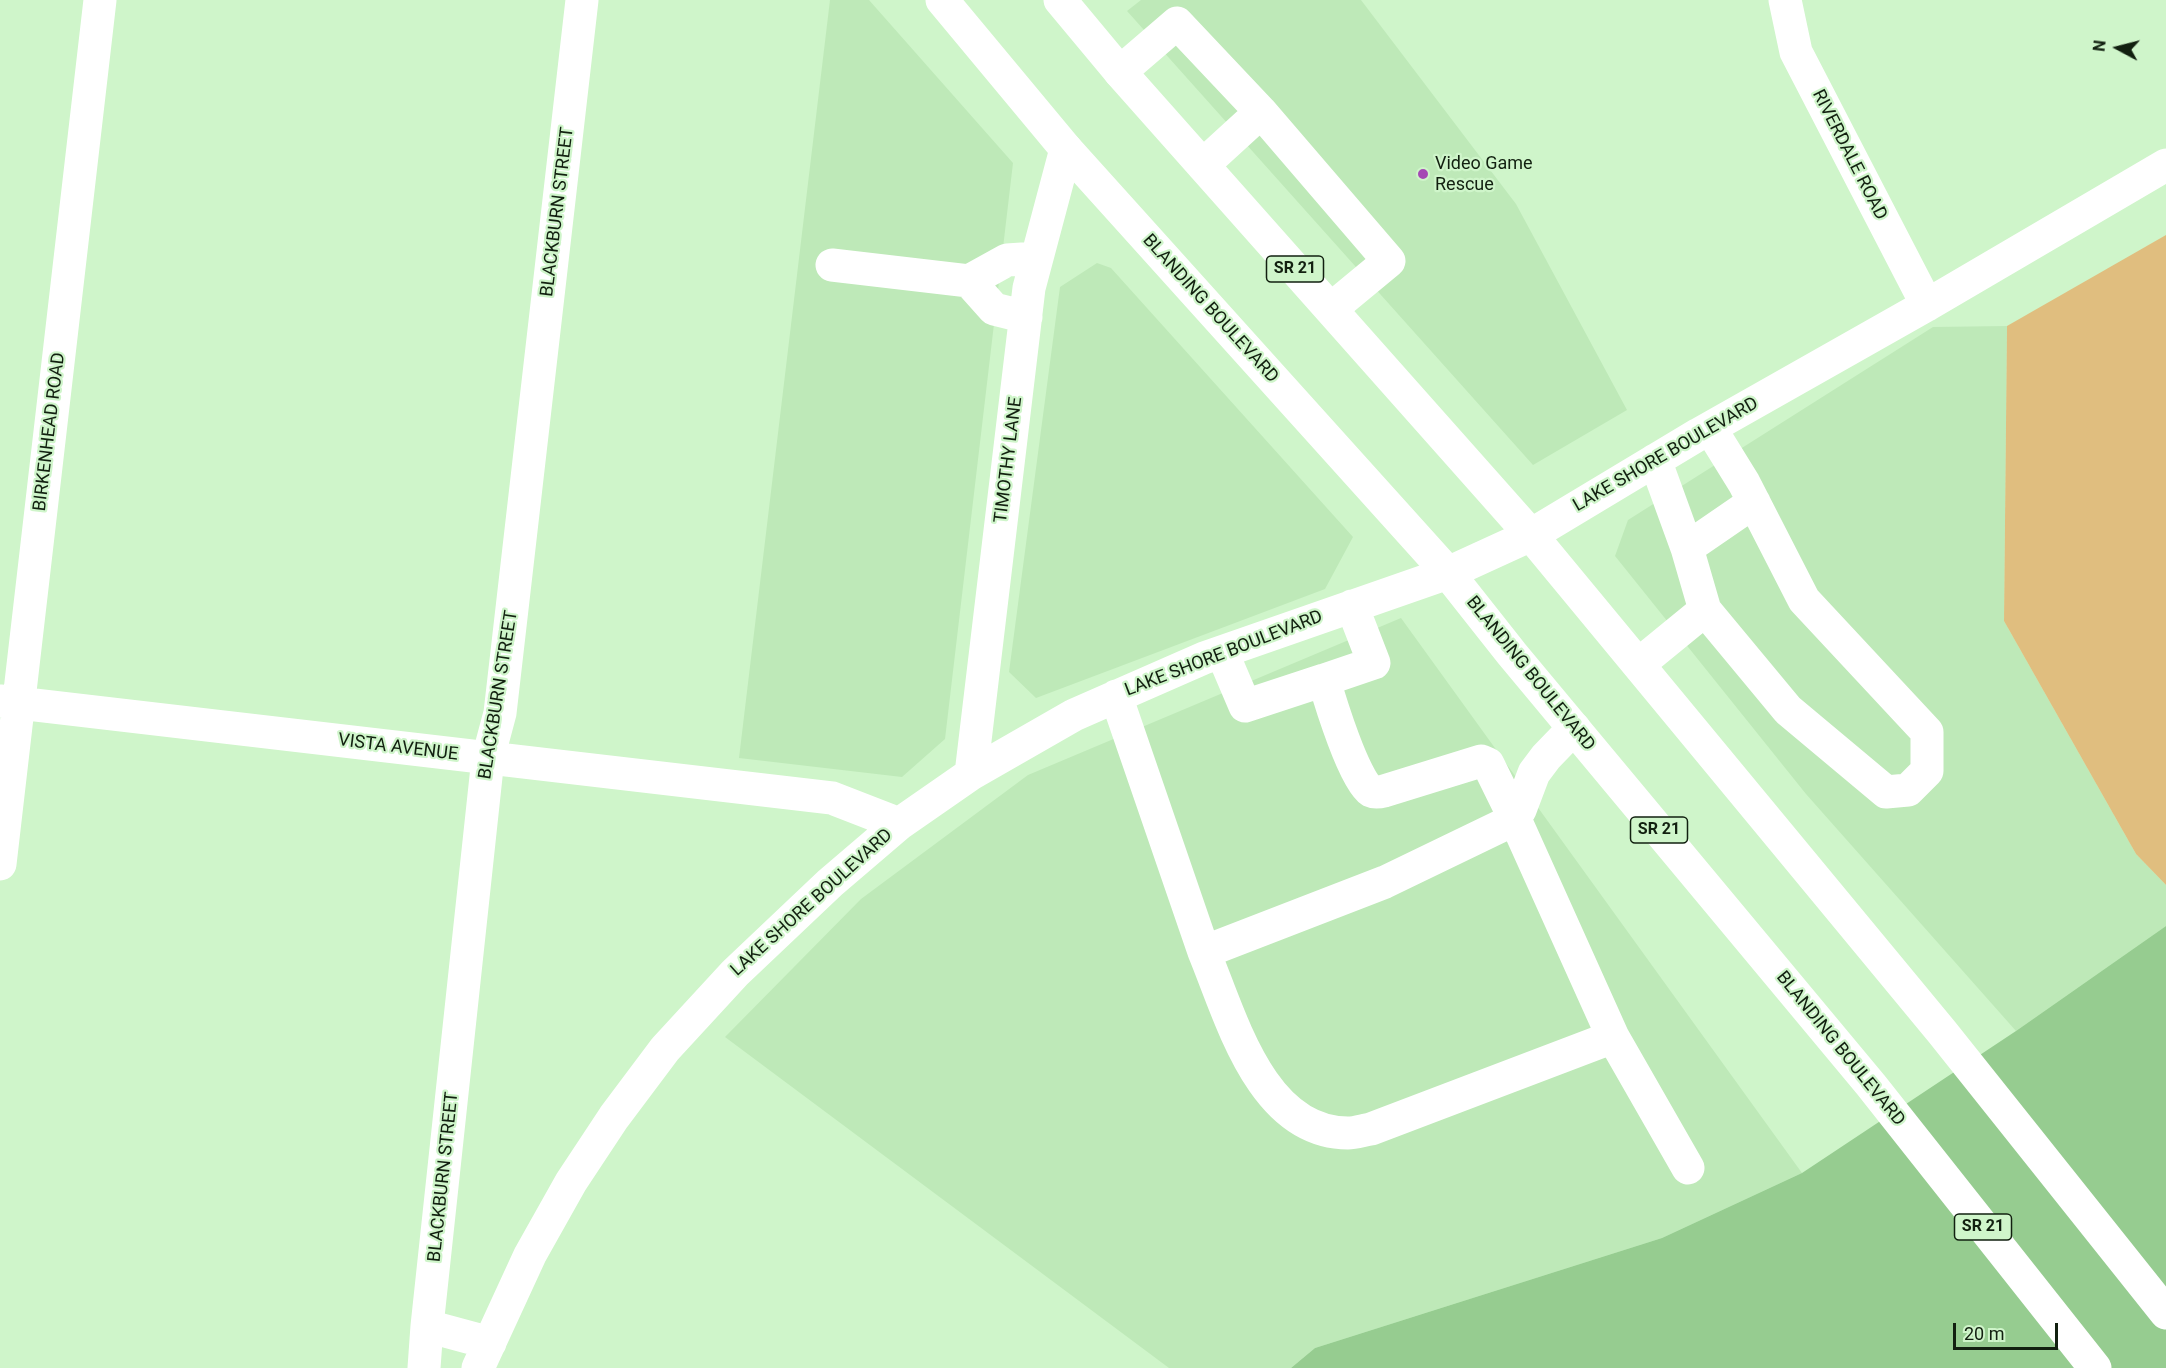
<!DOCTYPE html>
<html>
<head>
<meta charset="utf-8">
<style>
  body { margin:0 }
  #map { position:relative; width:2166px; height:1368px; overflow:hidden; background:#cff5ca; font-family:Roboto,sans-serif }
  canvas { display:block }
  .north { position:absolute; left:2088px; top:18px; width:60px; height:60px; -webkit-text-stroke:4px #cff5ca; paint-order:stroke; rotate:277deg; font-size:16px; font-weight:700; line-height:24px; text-align:center; color:#122010 }
  .north::after { content:''; display:block; margin:auto; width:21px; height:27px; background:#122010; clip-path:polygon(50% 0,100% 100%,50% 72%,0 100%) }
  .scale { position:absolute; left:1953px; top:1323px; width:105px; height:27px; box-sizing:border-box; border:3px solid #122010; border-top:0; padding-left:8px; font-size:18px; line-height:21px; white-space:nowrap; color:#122010; -webkit-text-stroke:4px #cff5ca; paint-order:stroke }
</style>
</head>
<body>
<div id="map">
<canvas width="2166" height="1368"></canvas>
<div class="north">N</div>
<div class="scale">20 m</div>
</div>
<script>
const g = document.querySelector('canvas').getContext('2d');
g.lineJoin = 'round';
function paint(path, color) {
  g.fillStyle = color;
  g.fill(path, 'evenodd');
}
function stroke(path, color, width, dash) {
  g.strokeStyle = color;
  g.lineWidth = width;
  g.lineCap = dash ? 'butt' : 'round';
  g.setLineDash(dash || []);
  g.stroke(path);
}
function label(font, color, halo, rows, align = 'center') {
  g.font = font + ' Roboto,sans-serif';
  g.lineWidth = 4.5;
  g.setLineDash([]);
  g.textBaseline = 'middle';
  g.strokeStyle = halo;
  g.fillStyle = color;
  for (const [text, x, y, turn = 0] of rows) {
    g.save();
    g.translate(x, y);
    g.rotate((+turn || 0) * Math.PI / 180);
    g.textAlign = isNaN(turn) ? turn : align;
    if (halo) g.strokeText(text, 0, 0);
    g.fillText(text, 0, 0);
    g.restore();
  }
}
const built = new Path2D(`
  M 830,0 L 869,0 L 1013,163 L 945,739 L 902,777 L 739,758 Z
  M 1141,0 L 1361,0 L 1516,204 L 1627,410 L 1533,465 L 1127,11 Z
  M 1097,263 L 1111,268 L 1353,537 L 1325,589 L 1036,698 L 1009,672 L 1060,287 Z
  M 2007,326 L 2004,621 L 2136,854 L 2166,885 L 2166,926 L 2016,1031 L 1806,794 L 1615,556 L 1628,520 L 1933,327 Z
  M 1401,618 L 1802,1173 L 1662,1238 L 1315,1348 L 1291,1368 L 1169,1368 L 725,1037 L 861,899 L 1028,775 Z`);
const green = new Path2D(`
  M 2166,235 L 2166,885 L 2136,854 L 2004,621 L 2007,326 Z`);
const water = new Path2D(`
  M 2166,926 L 2166,1368 L 1291,1368 L 1315,1348 L 1662,1238 L 1802,1173 L 2016,1031 Z`);
const minor = new Path2D(`
  M 1785,0 L 1796,52 L 1927,305
  M 1120,72 L 1177,23 L 1261,112 L 1389,261 L 1331,309
  M 1203,165 L 1261,112
  M 832,265 L 969,281
  M 1026,317 L 994,309 L 969,281 L 1007,260 L 1037,258
  M 1655,460 L 1687,548 L 1705,610 L 1788,710 L 1886,792 L 1908,790 L 1927,771 L 1927,732 L 1804,600 L 1744,483 L 1710,428
  M 1687,548 L 1754,502
  M 1639,664 L 1705,610
  M 1324,680 L 1374,663 L 1352,606
  M 1116,696 L 1204,952 L 1385,882 L 1503,825 L 1520,810 L 1534,773 L 1546,757 L 1574,728
  M 0,701 L 832,798 L 899,824
  M 971,774 L 1029,288 L 1066,149
  M 0,864 L 100,0
  M 1204,952 C 1231,1017 1261,1133 1348,1133 C 1355,1133 1364,1130 1371,1129 L 1613,1037 L 1514,817 L 1488,764 L 1481,761 L 1384,791 C 1380,792 1375,793 1371,791 C 1354,780 1330,701 1324,680 L 1245,706 L 1222,652
  M 1613,1037 L 1688,1168
  M 490,1343 L 427,1326 L 488,758 L 500,713 L 582,0
  M 424,1368 L 427,1326
  M 478,1368 L 530,1255 L 571,1182 L 614,1117 L 665,1049 L 735,973 L 830,883 L 899,824 L 971,774 L 1074,715 L 1204,658 L 1448,573 L 1531,535 L 1699,434 L 1927,305 L 2166,165`);
const major = new Path2D(`
  M 942,0 L 1066,149 L 1448,573 L 1512,654 L 1871,1085 L 2095,1368
  M 1060,0 L 1120,72 L 1531,535 L 1942,1032 L 2166,1313`);
const markers = [
  [1423,174,6,"#a549b4"]
];
const shields = [
  [1295,269,57],
  [1659,830,57],
  [1983,1227,57]
];
const shieldNames = [
  ["SR 21",1295,269],
  ["SR 21",1659,830],
  ["SR 21",1983,1227]
];
const streetNames = [
  ["RIVERDALE ROAD",1849,155,63],
  ["BLACKBURN STREET",558,212,-83],
  ["BLANDING BOULEVARD",1210,309,48],
  ["BIRKENHEAD ROAD",50,432,-83],
  ["LAKE SHORE BOULEVARD",1666,455,-30],
  ["TIMOTHY LANE",1009,460,-83],
  ["LAKE SHORE BOULEVARD",1224,654,-21],
  ["BLANDING BOULEVARD",1530,674,51],
  ["BLACKBURN STREET",499,695,-81],
  ["VISTA AVENUE",398,748,7],
  ["LAKE SHORE BOULEVARD",812,903,-42],
  ["BLANDING BOULEVARD",1840,1049,51],
  ["BLACKBURN STREET",444,1177,-84]
];
const poiNames = [
  ["Video Game",1435,164],
  ["Rescue",1435,185]
];
paint(built, '#bee9b8');
paint(green, '#e0be7f');
paint(water, '#96cc90');
stroke(minor, '#fff', 33);
stroke(major, '#fff', 33);
for (const [x, y, r, color] of markers) {
  const dot = new Path2D();
  dot.arc(x, y, r, 0, 2 * Math.PI);
  g.fillStyle = color;
  g.fill(dot);
  stroke(dot, '#cff5ca', 2);
}
for (const [x, y, w] of shields) {
  const box = new Path2D();
  box.roundRect(x - w / 2, y - 13, w, 26, 4.5);
  g.fillStyle = '#cff5ca';
  g.fill(box);
  stroke(box, '#122010', 1.5);
}
label('bold 16px', '#122010', null, shieldNames);
label('18px', '#122010', '#cff5ca', streetNames);
label('18px', '#122010', '#cff5ca', poiNames, 'left');
</script>
</body>
</html>
